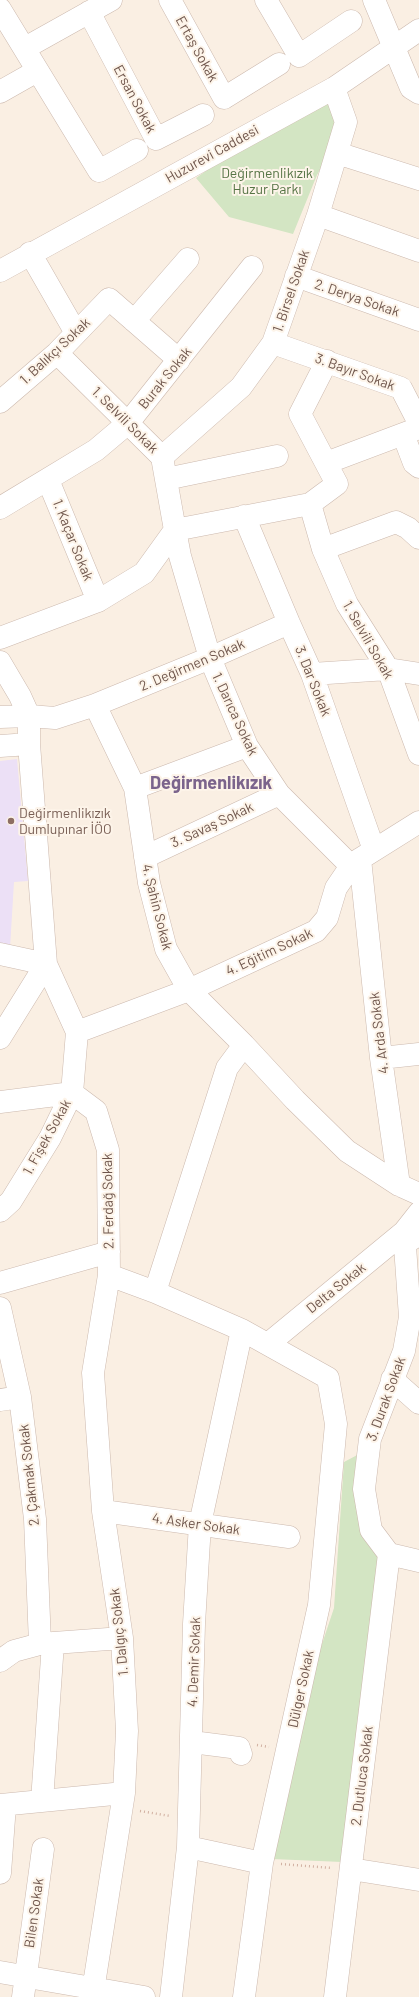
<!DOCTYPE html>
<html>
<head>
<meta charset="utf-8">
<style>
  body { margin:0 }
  canvas { display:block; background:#faefe3 }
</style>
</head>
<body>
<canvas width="419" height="1997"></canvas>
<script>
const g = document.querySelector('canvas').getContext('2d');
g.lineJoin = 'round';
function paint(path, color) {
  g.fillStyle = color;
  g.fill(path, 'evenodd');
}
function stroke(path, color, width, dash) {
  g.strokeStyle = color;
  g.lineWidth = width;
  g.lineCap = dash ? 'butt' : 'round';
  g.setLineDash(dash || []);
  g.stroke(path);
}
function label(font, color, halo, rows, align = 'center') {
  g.font = font + ' Barlow,sans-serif';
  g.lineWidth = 4;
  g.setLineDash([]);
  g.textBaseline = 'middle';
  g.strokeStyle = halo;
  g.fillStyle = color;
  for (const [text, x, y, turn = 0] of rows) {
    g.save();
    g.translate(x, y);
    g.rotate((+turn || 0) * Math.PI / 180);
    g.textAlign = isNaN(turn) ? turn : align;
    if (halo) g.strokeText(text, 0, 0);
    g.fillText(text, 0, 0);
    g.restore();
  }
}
const education = new Path2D(`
  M 17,759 L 28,881 L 14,882 L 10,948 L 0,945 L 0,761 Z`);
const green = new Path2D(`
  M 334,88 L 346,122 L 317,175 L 293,234 L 229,217 L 196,178 L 283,116 Z
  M 363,1452 L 378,1555 L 342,1862 L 272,1859 L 311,1677 L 334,1608 L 344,1462 Z`);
const path = new Path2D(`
  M 257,1745 L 269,1747
  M 140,1811 L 170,1816
  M 281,1864 L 332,1868`);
const minor = new Path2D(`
  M 170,0 L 224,98 L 279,64
  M 266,0 L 299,56 L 351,21
  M 374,0 L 411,88 L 419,93
  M 0,9 L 99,171 L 137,150
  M 89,12 L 156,139 L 203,115
  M 25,48 L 111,0
  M 0,92 L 37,71
  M 337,153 L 419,179
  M 318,215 L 419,251
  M 30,253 L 76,333
  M 0,271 L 334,88 L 419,30
  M 296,276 L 419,320
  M 134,321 L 188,259
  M 273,343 L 401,388 L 419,423
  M 57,353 L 162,457 L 175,530 L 310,504 L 323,549 L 347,604 L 388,669 L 419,754
  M 0,402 L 57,353 L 109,299 L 179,360
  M 403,434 L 414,463 L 419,467
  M 162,457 L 241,387 L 273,343 L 318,215 L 346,122 L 334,88
  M 326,463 L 419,428
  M 166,479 L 277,456
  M 48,480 L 98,601
  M 310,504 L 337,484 L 300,414 L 327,361
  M 0,508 L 96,450 L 128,423 L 252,267
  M 244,516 L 289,623 L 312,674 L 374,850
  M 175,530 L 180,556 L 210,658 L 247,746 L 279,794 L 351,866
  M 323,549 L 396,522 L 408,528 L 419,538
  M 0,638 L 98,601 L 144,573 L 175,530
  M 0,662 L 20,696 L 29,716 L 29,744 L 46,964 L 77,1032 L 72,1093 L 50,1138 L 11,1201 L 0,1211
  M 312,674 L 388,669 L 419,674
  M 95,705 L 210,658 L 289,623
  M 0,717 L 29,716 L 55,718 L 95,705 L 135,788 L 149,883 L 166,949 L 189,990 L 244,1045 L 295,1100 L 347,1151 L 399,1185 L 419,1194
  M 0,746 L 29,744
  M 135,788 L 247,746
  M 145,857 L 279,794
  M 360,859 L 381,1058 L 399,1185
  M 0,954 L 46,964 L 0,1038
  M 77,1032 L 189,990 L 316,931 L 327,918 L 336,888 L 351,866 L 360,859 L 419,822
  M 381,1058 L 419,1054
  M 0,1102 L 72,1093 L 96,1111 L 108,1150 L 109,1275 L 93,1373 L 103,1511 L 122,1638 L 127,1731 L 124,1793 L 92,1997
  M 419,1213 L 404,1232 L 410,1317 L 404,1351 L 370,1439 L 364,1489 L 371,1530 L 389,1554 L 419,1561
  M 109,1275 L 155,1292 L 242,1330 L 328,1378 L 336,1424 L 319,1605 L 262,1863 L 244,1997
  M 0,1283 L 109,1252
  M 155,1292 L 227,1068 L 244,1045
  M 0,1308 L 20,1397 L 35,1519 L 40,1644 L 14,1651 L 0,1661
  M 268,1344 L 404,1232 L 412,1239
  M 392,1379 L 419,1403
  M 0,1400 L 20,1397
  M 103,1511 L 289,1537
  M 40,1644 L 122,1638
  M 192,1742 L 239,1748 L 241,1754
  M 42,1801 L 53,1643
  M 0,1805 L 124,1793
  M 188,1847 L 262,1863
  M 351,1869 L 419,1880
  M 0,1873 L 5,1805
  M 0,1972 L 144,1997
  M 23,1997 L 43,1849
  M 171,1997 L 188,1847 L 194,1624 L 200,1524 L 242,1330
  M 335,1997 L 389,1554`);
const markers = [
  [11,821,4,"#8d6e63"]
];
const streetNames = [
  ["Ertaş Sokak",197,49,61],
  ["Ersan Sokak",135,99,62],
  ["Huzurevi Caddesi",212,154,-29],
  ["1. Birsel Sokak",291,291,-71],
  ["2. Derya Sokak",357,298,19],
  ["1. Balıkçı Sokak",55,351,-43],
  ["3. Bayır Sokak",355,372,20],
  ["Burak Sokak",165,378,-51],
  ["1. Selvili Sokak",125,420,45],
  ["1. Kaçar Sokak",73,540,68],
  ["1. Selvili Sokak",368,640,60],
  ["2. Değirmen Sokak",192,665,-23],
  ["3. Dar Sokak",313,681,68],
  ["1. Darıca Sokak",235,714,65],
  ["3. Savaş Sokak",212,825,-25],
  ["4. Şahin Sokak",157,907,76],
  ["4. Eğitim Sokak",269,952,-25],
  ["4. Arda Sokak",379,1033,-97],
  ["1. Fişek Sokak",47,1137,-61],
  ["2. Ferdağ Sokak",108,1201,-91],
  ["Delta Sokak",336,1288,-39],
  ["3. Durak Sokak",386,1399,-70],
  ["2. Çakmak Sokak",29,1475,-96],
  ["4. Asker Sokak",196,1524,8],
  ["1. Dalgıç Sokak",119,1632,-96],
  ["4. Demir Sokak",194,1662,-88],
  ["Dülger Sokak",301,1689,-78],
  ["2. Dutluca Sokak",362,1776,-83],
  ["Bilen Sokak",34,1913,-82]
];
const parkNames = [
  ["Değirmenlikızık",267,173],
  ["Huzur Parkı",267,189]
];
const educationNames = [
  ["Değirmenlikızık",19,813],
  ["Dumlupınar İÖO",19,829]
];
const districtNames = [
  ["Değirmenlikızık",211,783]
];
paint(education, '#ece0f6');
paint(green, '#d3e5c3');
stroke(minor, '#ccb9ae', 23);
stroke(path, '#d1b0a1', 2.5, [1, 3]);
stroke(minor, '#fff', 22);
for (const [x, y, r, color] of markers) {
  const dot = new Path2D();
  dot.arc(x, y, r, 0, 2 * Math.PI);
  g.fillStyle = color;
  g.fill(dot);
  stroke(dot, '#fdf4e9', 1.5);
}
label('14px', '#6f564c', '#fdf4e9', streetNames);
label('14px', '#567445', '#fdf4e9', parkNames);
label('14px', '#785e54', '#fdf4e9', educationNames, 'left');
label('bold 18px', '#7b648c', '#fdf4e9', districtNames);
</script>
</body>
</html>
